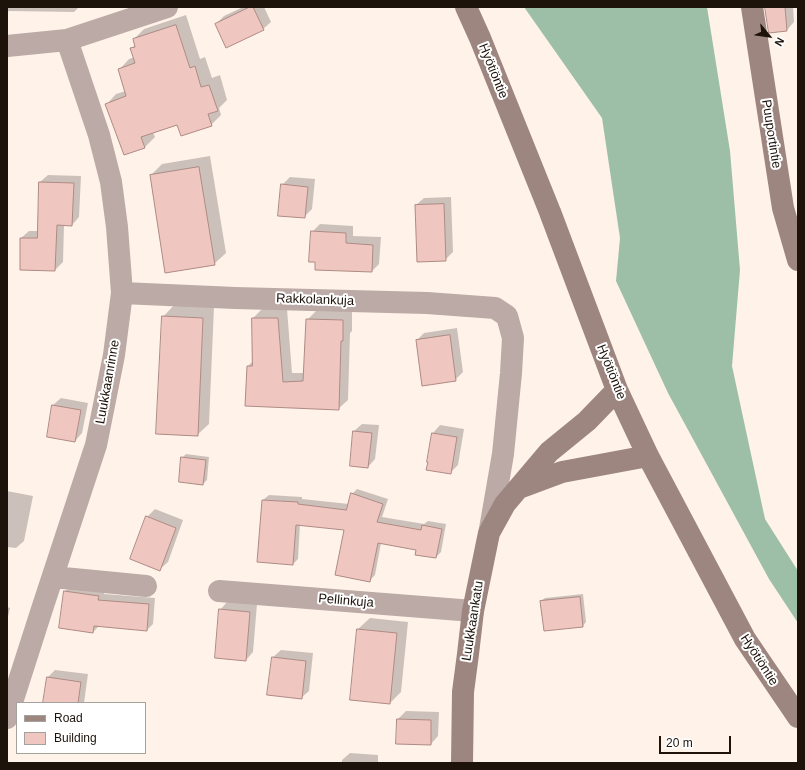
<!DOCTYPE html>
<html>
<head>
<meta charset="utf-8">
<style>
  body { margin:0 }
  #map { position:relative; width:805px; height:770px; overflow:hidden; background:#fff2e9; font-family:Helvetica,sans-serif }
  canvas { display:block }
  .frame { position:absolute; inset:0; border:8px solid #1d130b; pointer-events:none }
  .legend { position:absolute; left:16px; top:702px; width:130px; height:52px; box-sizing:border-box; background:#fff; border:1px solid #a5a19d; margin:0; padding:5px 7px; list-style:none; font-size:12px; color:#1d130b }
  .legend li { display:flex; align-items:center; gap:8px; height:20px }
  .legend b { width:20px; border:1px solid #a5a19d }
  .north { position:absolute; left:749px; top:16px; width:40px; height:40px; -webkit-text-stroke:3px #fff; paint-order:stroke; rotate:119deg; font-size:11px; font-weight:700; line-height:16px; text-align:center; color:#1d130b }
  .north::after { content:''; display:block; margin:auto; width:14px; height:18px; background:#1d130b; clip-path:polygon(50% 0,100% 100%,50% 72%,0 100%) }
  .scale { position:absolute; left:659px; top:736px; width:72px; height:18px; box-sizing:border-box; border:2px solid #1d130b; border-top:0; padding-left:5px; font-size:12px; line-height:14px; white-space:nowrap; color:#1d130b; -webkit-text-stroke:3px #fff; paint-order:stroke }
</style>
</head>
<body>
<div id="map">
<canvas width="805" height="770"></canvas>
<div class="frame"></div>
<ul class="legend">
<li><b style="height:5px;background:#9e8680"></b>Road</li>
<li><b style="height:11px;background:#f0c6c0"></b>Building</li>
</ul>
<div class="north">N</div>
<div class="scale">20 m</div>
</div>
<script>
const g = document.querySelector('canvas').getContext('2d');
g.lineJoin = 'round';
function paint(path, color) {
  g.fillStyle = color;
  g.fill(path, 'evenodd');
}
function stroke(path, color, width, dash) {
  g.strokeStyle = color;
  g.lineWidth = width;
  g.lineCap = dash ? 'butt' : 'round';
  g.setLineDash(dash || []);
  g.stroke(path);
}
function label(font, color, halo, rows, align = 'center') {
  g.font = font + ' Helvetica,sans-serif';
  g.lineWidth = 4;
  g.setLineDash([]);
  g.textBaseline = 'middle';
  g.strokeStyle = halo;
  g.fillStyle = color;
  for (const [text, x, y, turn = 0] of rows) {
    g.save();
    g.translate(x, y);
    g.rotate((+turn || 0) * Math.PI / 180);
    g.textAlign = isNaN(turn) ? turn : align;
    if (halo) g.strokeText(text, 0, 0);
    g.fillText(text, 0, 0);
    g.restore();
  }
}
const forest = new Path2D(`
  M 524,7 L 707,7 L 730,151 L 740,270 L 732,366 L 765,519 L 798,571 L 798,623 L 769,579 L 668,393 L 616,281 L 620,238 L 602,118 Z`);
const shadow = new Path2D(`
  M 7,7 L 79,7 L 74,12 L 9,11 L 7,13 Z
  M 243,7 L 264,7 L 271,22 L 263,29 L 216,24 L 224,16 Z
  M 766,7 L 793,7 L 794,22 L 787,30 Z
  M 186,15 L 200,59 L 205,57 L 212,78 L 220,75 L 227,100 L 219,108 L 221,115 L 211,125 L 178,124 L 153,132 L 155,137 L 145,147 L 124,154 L 106,105 L 116,94 L 126,91 L 119,70 L 129,59 L 135,57 L 132,48 L 136,44 L 134,39 L 144,29 Z
  M 210,156 L 226,253 L 214,264 L 151,175 L 162,164 Z
  M 48,175 L 81,176 L 79,217 L 72,225 L 64,225 L 63,262 L 55,270 L 21,238 L 29,231 L 38,231 L 40,182 Z
  M 290,177 L 315,179 L 312,209 L 304,217 L 282,185 Z
  M 451,197 L 453,252 L 445,260 L 416,205 L 424,198 Z
  M 320,224 L 353,226 L 353,236 L 381,237 L 379,264 L 372,271 L 312,232 Z
  M 174,305 L 214,307 L 209,424 L 197,435 L 163,317 Z
  M 262,309 L 287,309 L 292,373 L 305,373 L 307,320 L 317,310 L 352,311 L 352,331 L 350,333 L 348,400 L 338,409 L 248,366 L 253,361 L 253,318 Z
  M 457,328 L 463,372 L 455,380 L 417,340 L 424,333 Z
  M 61,398 L 88,403 L 82,433 L 75,441 L 53,405 Z
  M 362,424 L 379,425 L 375,459 L 368,467 L 354,431 Z
  M 440,425 L 464,429 L 458,465 L 450,473 L 433,433 Z
  M 186,454 L 209,457 L 207,480 L 203,484 L 182,458 Z
  M 357,489 L 388,499 L 382,517 L 424,524 L 428,521 L 446,524 L 441,552 L 436,557 L 417,549 L 381,543 L 375,575 L 369,581 L 346,529 L 300,524 L 298,559 L 293,564 L 263,500 L 269,495 L 302,497 L 302,499 L 349,504 L 352,494 Z
  M 7,491 L 33,496 L 24,541 L 16,548 L 7,547 Z
  M 155,509 L 183,520 L 168,562 L 160,569 L 147,517 Z
  M 72,585 L 105,589 L 104,594 L 155,598 L 153,624 L 147,630 L 99,626 L 93,632 L 60,627 L 65,591 Z
  M 583,594 L 586,622 L 583,626 L 541,601 L 545,598 Z
  M 227,602 L 257,604 L 253,652 L 246,660 L 220,610 Z
  M 7,607 L 10,608 L 7,621 Z
  M 370,618 L 408,622 L 401,692 L 390,703 L 358,629 Z
  M 281,650 L 313,653 L 309,691 L 301,698 L 273,657 Z
  M 55,670 L 88,674 L 84,703 L 44,703 L 47,678 Z
  M 406,711 L 439,712 L 438,736 L 431,744 L 397,743 L 398,719 Z
  M 350,753 L 378,755 L 378,763 L 342,763 L 342,760 Z`);
const building = new Path2D(`
  M 250,7 L 253,7 L 264,30 L 226,48 L 215,24 Z
  M 765,7 L 785,7 L 787,31 L 769,33 Z
  M 176,25 L 190,68 L 195,66 L 201,87 L 209,85 L 218,111 L 208,114 L 212,126 L 181,136 L 177,125 L 141,137 L 145,148 L 124,155 L 105,104 L 126,96 L 118,69 L 135,63 L 130,48 L 135,47 L 133,39 Z
  M 199,167 L 215,265 L 165,273 L 150,175 Z
  M 39,182 L 74,183 L 72,226 L 57,225 L 55,271 L 20,270 L 20,238 L 37,238 Z
  M 281,184 L 308,187 L 305,218 L 278,216 Z
  M 444,204 L 446,261 L 417,262 L 415,205 Z
  M 311,231 L 346,233 L 346,243 L 373,245 L 372,272 L 315,270 L 315,262 L 309,262 Z
  M 162,316 L 203,318 L 198,436 L 156,434 Z
  M 252,318 L 278,318 L 283,382 L 303,381 L 306,319 L 343,320 L 343,341 L 341,341 L 339,410 L 245,406 L 247,366 L 252,366 Z
  M 450,335 L 456,381 L 422,386 L 416,340 Z
  M 52,405 L 81,410 L 75,442 L 47,437 Z
  M 353,431 L 372,433 L 368,468 L 350,466 Z
  M 432,433 L 457,437 L 451,474 L 426,470 L 428,462 L 427,462 Z
  M 181,457 L 206,460 L 203,485 L 179,482 Z
  M 351,493 L 383,504 L 377,522 L 421,530 L 422,525 L 442,529 L 436,558 L 415,555 L 416,550 L 378,543 L 370,582 L 335,575 L 344,530 L 296,525 L 293,565 L 257,562 L 262,500 L 298,502 L 298,504 L 346,510 Z
  M 146,516 L 176,528 L 160,571 L 130,559 Z
  M 64,591 L 99,596 L 98,600 L 149,604 L 147,631 L 94,626 L 93,633 L 59,628 Z
  M 580,597 L 583,627 L 544,631 L 540,601 Z
  M 219,609 L 250,612 L 246,661 L 215,658 Z
  M 357,629 L 397,633 L 390,704 L 350,700 Z
  M 272,657 L 306,661 L 302,699 L 267,695 Z
  M 47,677 L 81,682 L 78,703 L 43,703 Z
  M 397,719 L 431,720 L 431,745 L 396,744 Z`);
const street = new Path2D(`
  M 7,46 L 67,40 L 167,7
  M 122,293 L 235,298 L 427,303 L 495,308 L 507,316 L 513,338 L 511,373 L 503,454 L 490,529
  M 53,577 L 146,586
  M 219,591 L 473,611
  M 7,718 L 42,609 L 96,445 L 114,355 L 122,293 L 117,227 L 111,182 L 99,135 L 67,40`);
const secondary = new Path2D(`
  M 466,7 L 480,38 L 550,212 L 617,390 L 648,456 L 745,639 L 798,717
  M 752,7 L 783,208 L 798,260
  M 519,488 L 562,472 L 648,456
  M 462,763 L 463,692 L 468,654 L 473,611 L 489,533 L 505,504 L 549,452 L 587,421 L 617,390`);
const streetNames = [
  ["Hyötiöntie",493,71,68],
  ["Puuportintie",771,134,81],
  ["Rakkolankuja",315,300,2],
  ["Hyötiöntie",611,372,68],
  ["Luukkaanrinne",108,382,-80],
  ["Pellinkuja",346,601,5],
  ["Luukkaankatu",473,621,-81],
  ["Hyötiöntie",759,660,57]
];
paint(forest, '#9dbfa7');
paint(shadow, '#0003');
paint(building, '#f0c6c0');
stroke(building, '#ae8a84', 1);
stroke(street, '#bbaaa6', 22);
stroke(secondary, '#9e8680', 22);
label('13px', '#1d130b', '#fff', streetNames);
</script>
</body>
</html>
